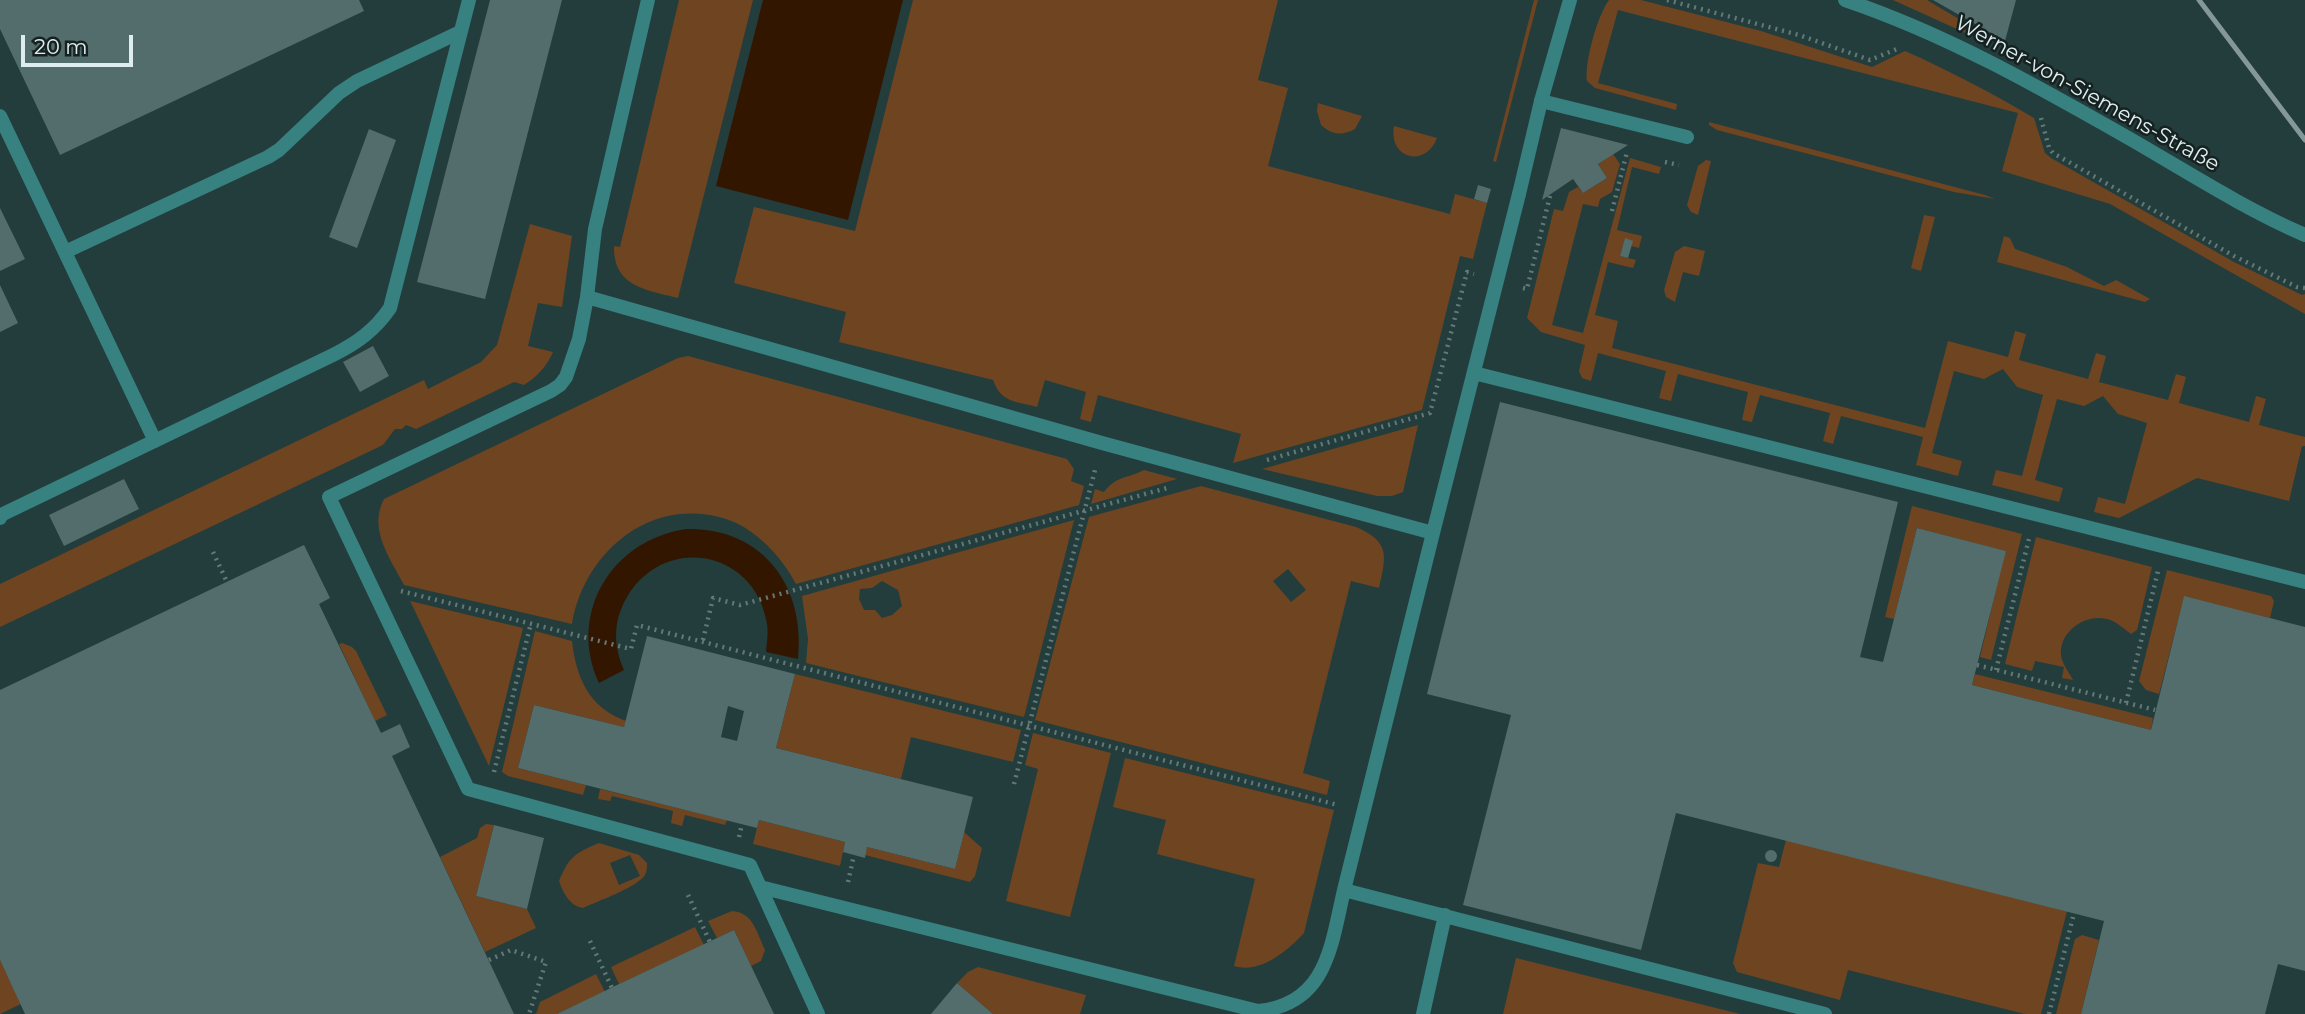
<!DOCTYPE html>
<html>
<head>
<meta charset="utf-8">
<style>
  body { margin:0 }
  #map { position:relative; width:2305px; height:1014px; overflow:hidden; background:#233d3c; font-family:Montserrat,sans-serif }
  canvas { display:block }
  .scale { position:absolute; left:21px; top:35px; width:112px; height:32px; box-sizing:border-box; border:4px solid #deeded; border-top:0; padding-left:9px; font-size:21px; line-height:24px; white-space:nowrap; color:#deeded; -webkit-text-stroke:5px #162121; paint-order:stroke }
</style>
</head>
<body>
<div id="map">
<canvas width="2305" height="1014"></canvas>
<div class="scale">20 m</div>
</div>
<script>
const g = document.querySelector('canvas').getContext('2d');
g.lineJoin = 'round';
function paint(path, color) {
  g.fillStyle = color;
  g.fill(path, 'evenodd');
}
function stroke(path, color, width, dash) {
  g.strokeStyle = color;
  g.lineWidth = width;
  g.lineCap = dash ? 'butt' : 'round';
  g.setLineDash(dash || []);
  g.stroke(path);
}
function label(font, color, halo, rows, align = 'center') {
  g.font = font + ' Montserrat,sans-serif';
  g.lineWidth = 5;
  g.setLineDash([]);
  g.textBaseline = 'middle';
  g.strokeStyle = halo;
  g.fillStyle = color;
  for (const [text, x, y, turn = 0] of rows) {
    g.save();
    g.translate(x, y);
    g.rotate((+turn || 0) * Math.PI / 180);
    g.textAlign = isNaN(turn) ? turn : align;
    if (halo) g.strokeText(text, 0, 0);
    g.fillText(text, 0, 0);
    g.restore();
  }
}
const green = new Path2D(`
  M 679,0 L 753,0 L 678,298 C 647,290 613,287 614,246 L 620,247 Z
  M 913,0 L 1278,0 L 1258,80 L 1288,88 L 1268,166 L 1450,214 L 1455,194 L 1487,203 L 1473,259 L 1460,256 L 1422,410 L 1233,463 L 1241,434 L 1098,395 L 1091,422 L 1080,419 L 1086,392 L 1045,380 L 1037,407 C 1016,401 1001,403 993,380 L 839,342 L 846,312 L 734,283 L 754,207 L 855,231 Z
  M 1534,0 L 1538,0 L 1496,162 L 1493,161 Z
  M 1609,0 L 1641,0 L 1761,31 L 1872,67 L 1905,51 C 1950,71 1992,93 2034,118 L 2045,153 L 2051,158 L 2234,262 L 2302,295 L 2305,294 L 2305,314 L 2110,204 L 2002,171 L 2018,113 L 1618,10 L 1598,83 L 1677,104 L 1676,110 L 1595,88 L 1587,81 C 1584,63 1598,14 1609,0 Z
  M 1893,0 L 1927,0 L 1974,28 L 1970,35 Z
  M 1318,103 L 1362,116 L 1355,129 C 1342,136 1332,135 1321,125 L 1317,111 Z
  M 1709,122 L 1985,195 L 1995,199 L 1954,192 L 1717,130 L 1709,125 Z
  M 1394,126 L 1437,138 C 1425,169 1388,158 1394,126 Z
  M 1613,154 L 1620,164 L 1612,192 L 1600,199 L 1598,207 L 1583,204 L 1552,325 L 1583,333 L 1630,158 L 1661,167 L 1659,174 L 1632,167 L 1617,230 L 1642,236 L 1639,248 L 1631,246 L 1632,241 L 1625,239 L 1620,256 L 1636,260 L 1633,268 L 1608,262 L 1595,315 L 1618,321 L 1612,348 L 1925,428 L 1948,341 L 2008,357 L 2015,331 L 2026,334 L 2019,360 L 2088,379 L 2096,353 L 2106,356 L 2099,382 L 2168,400 L 2176,374 L 2186,377 L 2179,403 L 2249,422 L 2256,396 L 2266,399 L 2259,425 L 2305,437 L 2305,446 L 2302,446 L 2289,501 L 2197,478 L 2119,518 L 2094,512 L 2098,497 L 2125,504 L 2147,423 L 2118,414 L 2103,396 L 2084,406 L 2057,399 L 2035,480 L 2063,488 L 2059,502 L 1992,485 L 1996,470 L 2022,476 L 2043,395 L 2017,387 L 2003,369 L 1984,379 L 1954,371 L 1932,453 L 1962,461 L 1958,476 L 1916,465 L 1923,437 L 1841,416 L 1833,444 L 1823,441 L 1830,413 L 1760,395 L 1752,422 L 1742,420 L 1748,392 L 1678,374 L 1671,401 L 1659,398 L 1666,371 L 1598,353 L 1591,381 L 1582,378 L 1579,371 L 1585,345 L 1541,332 L 1527,318 L 1554,209 L 1563,211 L 1569,192 L 1578,187 L 1583,193 L 1607,178 L 1598,164 Z
  M 1706,160 L 1711,161 L 1698,215 L 1691,212 L 1687,205 L 1698,166 Z
  M 1924,215 L 1935,217 L 1921,271 L 1911,268 Z
  M 530,224 L 572,236 L 562,307 L 538,303 L 528,346 L 553,352 C 547,366 537,377 524,385 L 514,382 L 416,429 L 406,425 L 402,429 L 395,429 L 383,445 L 0,627 L 0,584 L 424,380 L 428,389 L 481,362 L 497,345 Z
  M 2004,236 L 2010,238 L 2015,249 L 2067,267 L 2104,286 L 2116,280 L 2150,299 L 2145,302 L 1997,262 Z
  M 1684,246 L 1705,251 L 1699,276 L 1683,272 L 1675,302 L 1666,297 L 1664,290 L 1675,252 Z
  M 688,356 L 1067,459 L 1074,469 L 1071,481 L 1084,486 L 1079,505 L 796,584 C 782,557 755,528 726,519 C 651,495 584,552 572,624 L 404,585 C 390,558 368,529 384,499 L 678,358 Z
  M 1418,425 L 1403,492 L 1392,496 L 1377,496 L 1262,469 Z
  M 1144,470 L 1177,479 L 1091,504 L 1095,489 L 1104,492 C 1117,475 1127,479 1144,470 Z
  M 1201,486 L 1356,527 C 1391,542 1386,557 1379,588 L 1351,581 L 1303,773 L 1330,781 L 1327,795 L 1035,720 L 1089,517 ZM 1288,569 L 1306,590 L 1291,602 L 1273,581 Z
  M 1912,506 L 2022,534 L 1991,660 L 1980,657 L 2005,551 L 1917,528 L 1894,619 L 1885,617 Z
  M 1074,520 L 1024,717 L 806,663 L 808,639 L 802,596 ZM 882,581 L 898,590 L 902,606 L 892,615 L 882,618 L 875,610 L 864,610 L 859,599 L 860,589 L 872,588 Z
  M 2036,537 L 2152,567 L 2137,630 L 2131,634 C 2124,629 2116,621 2107,619 C 2085,613 2059,632 2061,655 C 2062,664 2069,672 2073,680 L 2062,678 L 2064,667 L 2035,661 L 2032,671 L 2005,664 Z
  M 2167,570 L 2271,596 L 2274,601 L 2270,618 L 2184,597 L 2159,694 L 2146,690 L 2139,681 Z
  M 410,601 L 523,628 L 489,766 L 413,607 Z
  M 535,631 L 572,641 C 576,677 589,708 626,721 L 624,727 L 534,705 L 518,768 L 586,785 L 583,795 L 508,776 L 502,772 Z
  M 342,643 L 352,647 L 356,651 L 387,715 L 375,721 L 339,644 Z
  M 795,674 L 1021,730 L 1013,762 L 911,737 L 901,779 L 776,748 Z
  M 1975,674 L 2153,718 L 2151,730 L 1972,685 Z
  M 1033,733 L 1111,753 L 1070,917 L 1006,901 L 1038,769 L 1025,765 Z
  M 1125,758 L 1334,810 L 1304,933 C 1287,951 1261,974 1234,966 L 1255,879 L 1157,854 L 1166,820 L 1113,807 Z
  M 600,789 L 727,820 L 725,825 L 685,815 L 682,826 L 671,823 L 673,811 L 612,796 L 610,801 L 598,799 Z
  M 759,820 L 845,842 L 840,866 L 753,844 Z
  M 486,824 L 494,825 L 476,896 L 527,909 L 536,928 L 485,952 L 440,857 L 477,838 L 480,828 Z
  M 964,832 L 982,848 L 975,876 L 970,882 L 865,855 L 867,847 L 955,869 Z
  M 1786,840 L 2067,911 L 2041,1014 L 2025,1014 L 1848,970 L 1840,1000 L 1737,972 L 1733,963 L 1758,863 L 1779,867 Z
  M 599,843 L 639,855 L 647,863 C 647,867 647,871 645,875 C 636,888 598,901 583,908 C 570,906 563,893 559,881 C 569,857 575,853 599,843 ZM 630,855 L 640,876 L 619,885 L 610,863 Z
  M 732,911 C 753,912 757,933 765,950 L 761,961 L 751,966 L 734,930 L 717,938 L 708,921 Z
  M 695,927 L 704,945 L 619,984 L 611,967 Z
  M 2082,935 L 2099,940 L 2081,1014 L 2056,1014 L 2075,939 Z
  M 1516,958 L 1740,1014 L 1503,1014 Z
  M 0,960 L 21,1004 L 0,1014 Z
  M 978,967 L 1086,995 L 1080,1014 L 993,1014 L 957,983 L 968,972 Z
  M 596,974 L 605,992 L 557,1014 L 536,1014 L 540,1002 Z`);
const water = new Path2D(`
  M 763,0 L 903,0 L 848,220 L 716,186 Z
  M 686,529 C 762,527 806,586 798,659 L 766,652 C 767,641 769,630 766,619 C 751,549 664,535 627,597 C 613,621 613,645 624,670 L 599,683 C 567,613 612,540 686,529 Z`);
const building = new Path2D(`
  M 0,0 L 359,0 L 364,11 L 60,155 L 0,29 Z
  M 490,0 L 562,0 L 485,299 L 417,282 Z
  M 1933,0 L 2016,0 L 2005,41 Z
  M 1561,128 L 1628,145 L 1598,164 L 1607,178 L 1583,193 L 1573,179 L 1542,200 Z
  M 369,129 L 396,140 L 357,248 L 329,237 Z
  M 1478,185 L 1491,189 L 1487,203 L 1474,199 Z
  M 0,208 L 25,259 L 0,271 Z
  M 1625,238 L 1633,241 L 1628,258 L 1620,256 Z
  M 0,285 L 18,323 L 0,332 Z
  M 373,346 L 389,376 L 360,392 L 343,362 Z
  M 1500,402 L 1898,502 L 1860,657 L 1883,662 L 1917,528 L 2006,551 L 1972,685 L 2151,730 L 2184,596 L 2305,627 L 2305,971 L 2278,964 L 2265,1014 L 2081,1014 L 2104,921 L 1676,813 L 1641,950 L 1463,905 L 1511,715 L 1427,694 Z
  M 124,479 L 139,509 L 64,546 L 49,515 Z
  M 304,545 L 330,598 L 319,604 L 381,733 L 400,724 L 410,747 L 392,756 L 514,1014 L 25,1014 L 0,960 L 0,690 Z
  M 647,636 L 795,674 L 776,748 L 973,797 L 955,869 L 867,847 L 865,858 L 843,852 L 845,842 L 759,820 L 757,828 L 518,768 L 534,705 L 624,727 ZM 728,706 L 744,711 L 737,741 L 721,737 Z
  M 494,825 L 544,838 L 527,909 L 476,896 Z
  M1765 856a6 6 0 1 1 12 0a6 6 0 1 1-12 0Z
  M 734,930 L 774,1014 L 557,1014 L 619,984 Z
  M 957,983 L 993,1014 L 931,1014 Z`);
const path = new Path2D(`
  M 1667,0 L 1799,35 L 1870,60 L 1897,49
  M 2041,118 L 2049,148 L 2053,153 L 2234,256 L 2297,287 L 2305,288
  M 1665,162 L 1679,165
  M 1612,211 L 1627,152
  M 1523,288 L 1527,289 L 1551,192
  M 1267,460 L 1430,413 L 1467,272 L 1474,274
  M 213,552 L 227,582
  M 401,591 L 631,649 L 637,625 L 1338,805
  M 703,640 L 713,598 L 740,605 L 1167,488
  M 1977,665 L 2155,710
  M 1996,670 L 2029,539
  M 2126,703 L 2158,571
  M 494,772 L 531,623
  M 1014,784 L 1096,466
  M 739,837 L 742,824
  M 848,882 L 854,855
  M 688,895 L 710,942
  M 590,941 L 612,988
  M 489,960 L 511,950 L 546,962 L 529,1014
  M 2049,1014 L 2074,913`);
const lane = new Path2D(`
  M 648,0 L 595,229 L 587,297 L 579,339 L 566,377 L 560,385 L 551,391 L 329,497 L 468,789 L 750,865 L 760,887 L 1258,1011 C 1327,1004 1331,946 1344,890
  M 1541,101 L 1687,137
  M 0,116 L 155,441
  M 65,252 L 268,157 L 279,150 L 339,93 L 357,81 L 460,32
  M 587,297 L 1102,443 L 1433,533 L 1519,194
  M 1474,373 L 2305,582
  M 0,518 L 1,515 L 333,355 C 357,343 375,330 390,308 L 469,0
  M 1433,533 L 1344,890 L 1825,1014
  M 760,887 L 818,1014
  M 1423,1014 L 1445,915`);
const street = new Path2D(`
  M 1845,0 C 1946,34 2039,87 2132,140 C 2189,173 2245,209 2305,235
  M 1519,194 L 1541,101 L 1570,0`);
const rail = new Path2D(`
  M 2199,0 L 2305,140`);
const streetNames = [
  ["Werner-von-Siemens-Straße",2087,94,29]
];
paint(green, '#6f4421');
paint(water, '#331600');
paint(building, '#526d6c');
stroke(path, '#637978', 4.5, [2, 5]);
stroke(lane, '#378180', 14);
stroke(street, '#378180', 14);
stroke(rail, '#849898', 5);
label('21px', '#deeded', '#162121', streetNames);
</script>
</body>
</html>
